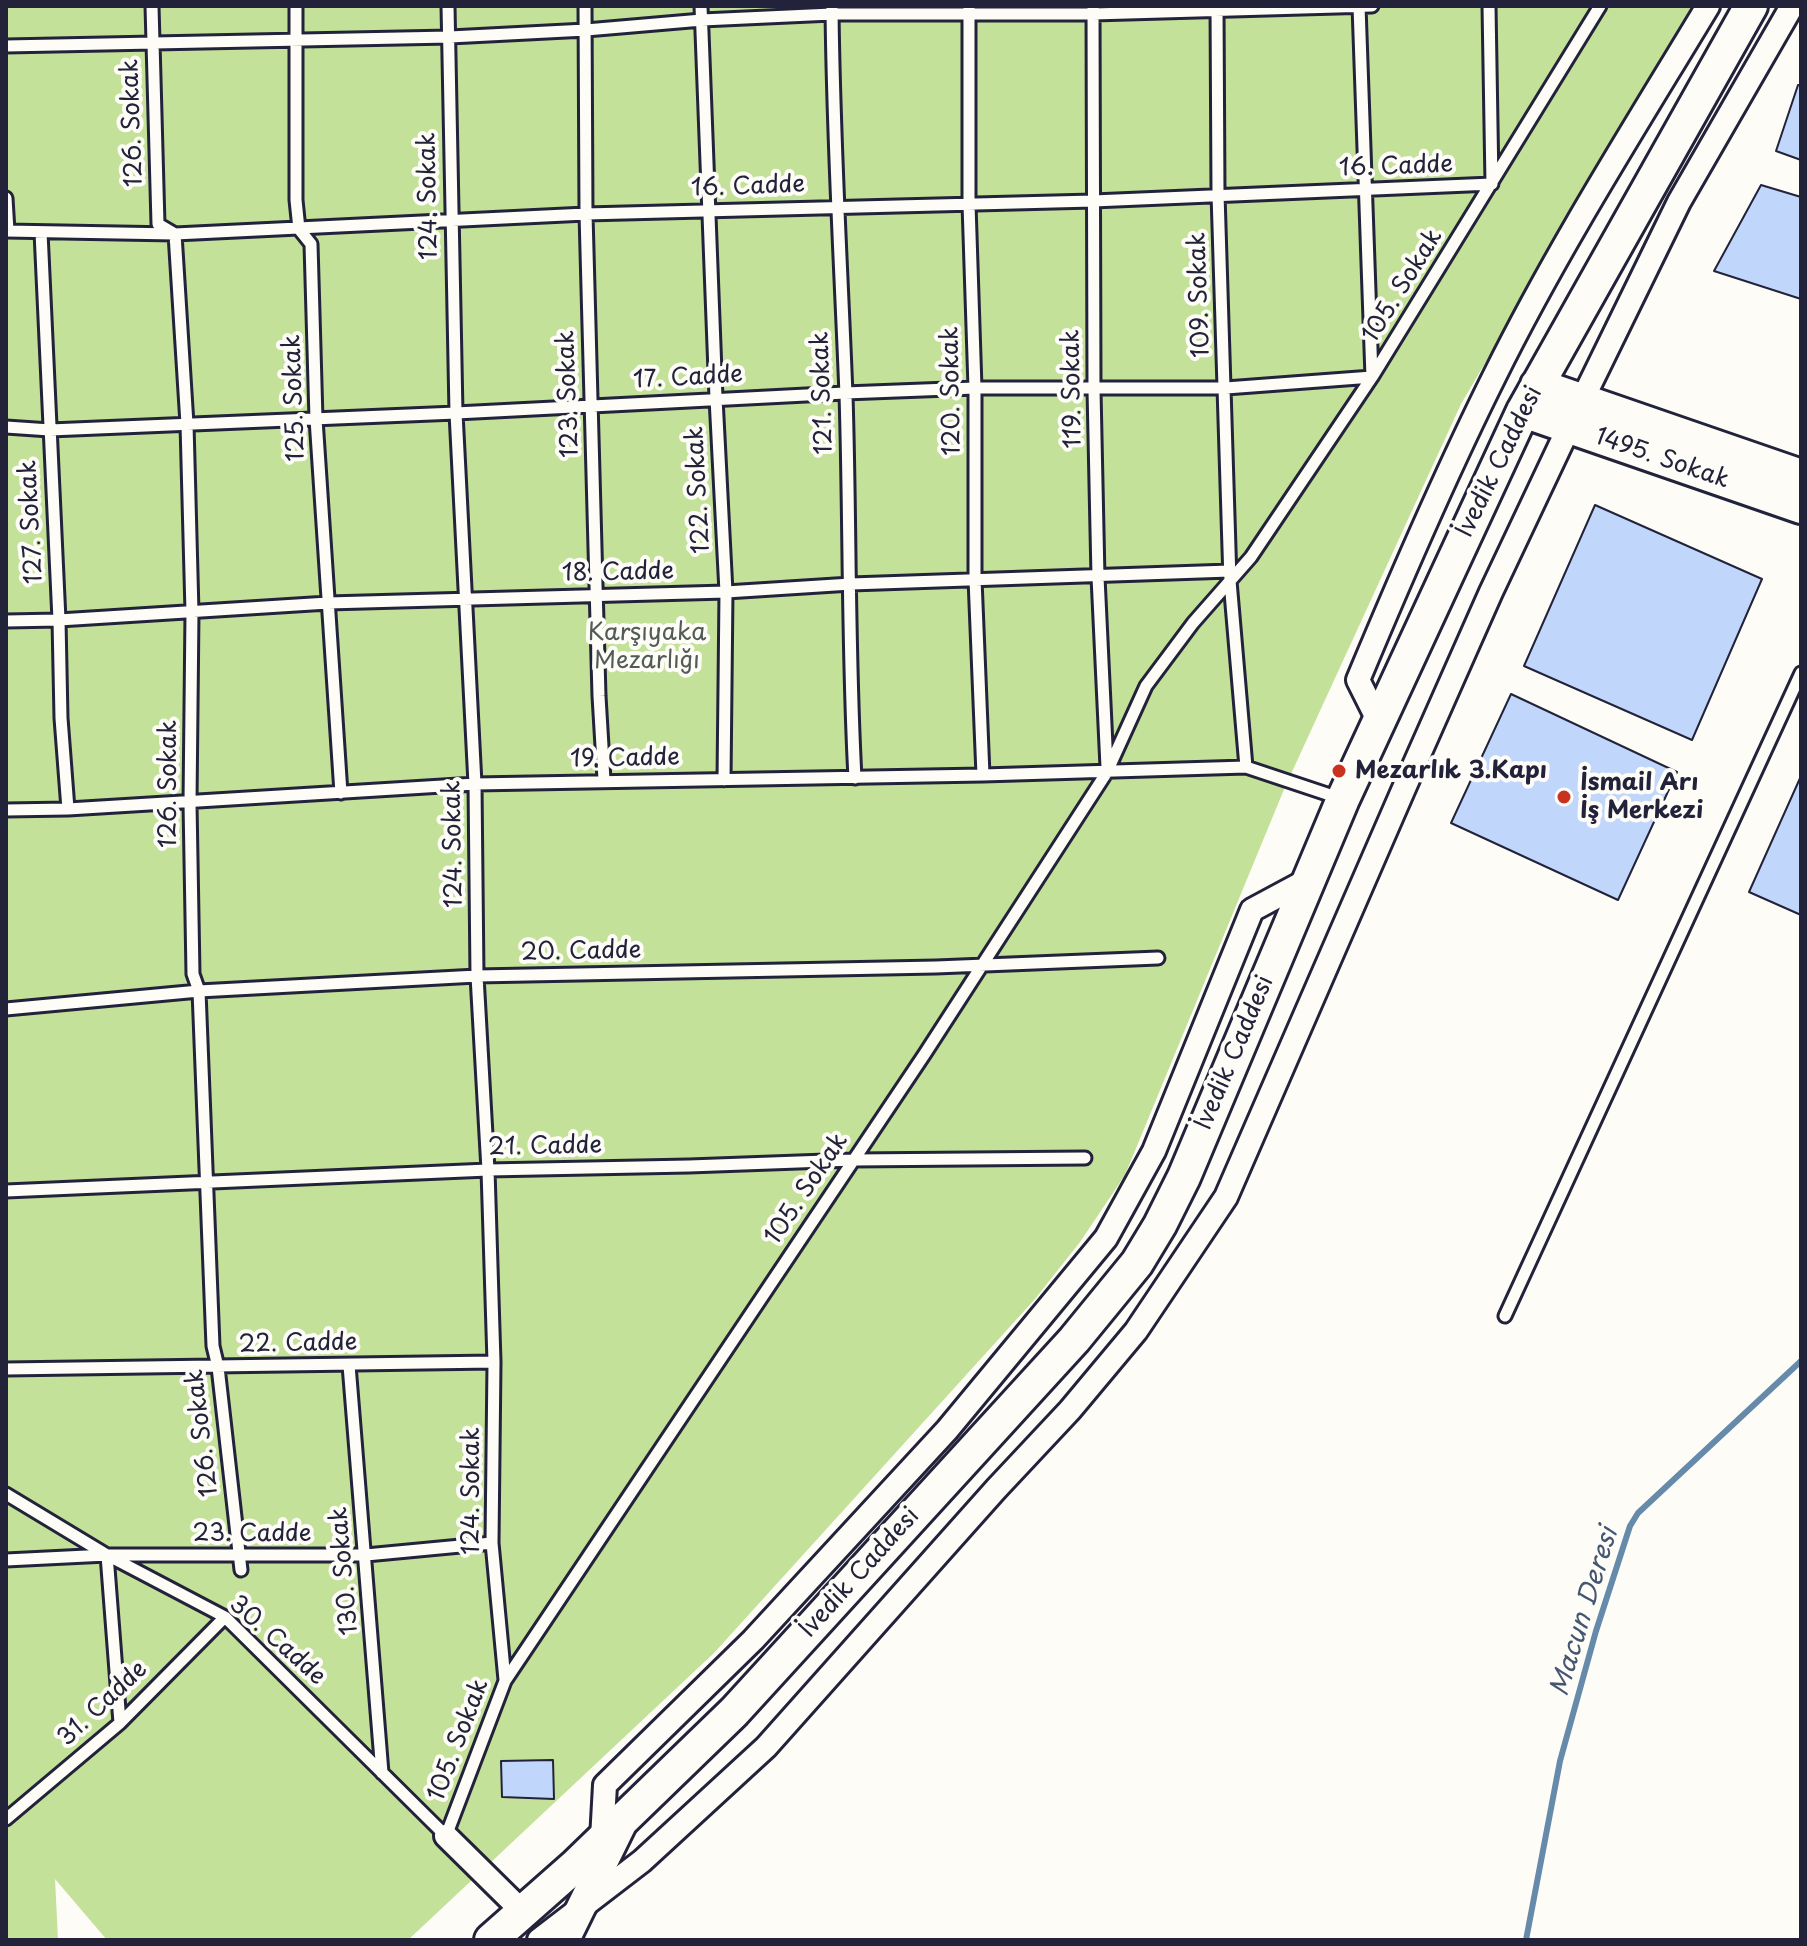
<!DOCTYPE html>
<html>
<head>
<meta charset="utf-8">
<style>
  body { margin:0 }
  #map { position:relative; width:1807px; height:1946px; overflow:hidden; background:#fdfcf7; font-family:"Playpen Sans",sans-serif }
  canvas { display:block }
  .frame { position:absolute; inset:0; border:8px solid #22223b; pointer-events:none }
</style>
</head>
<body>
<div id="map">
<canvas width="1807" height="1946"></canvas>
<div class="frame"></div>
</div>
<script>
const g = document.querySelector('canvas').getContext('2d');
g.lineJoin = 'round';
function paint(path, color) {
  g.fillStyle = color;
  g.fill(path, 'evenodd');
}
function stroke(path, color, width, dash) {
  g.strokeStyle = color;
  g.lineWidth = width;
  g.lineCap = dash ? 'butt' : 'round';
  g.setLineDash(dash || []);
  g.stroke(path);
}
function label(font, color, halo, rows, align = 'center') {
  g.font = font + ' "Playpen Sans",sans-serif';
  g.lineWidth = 8;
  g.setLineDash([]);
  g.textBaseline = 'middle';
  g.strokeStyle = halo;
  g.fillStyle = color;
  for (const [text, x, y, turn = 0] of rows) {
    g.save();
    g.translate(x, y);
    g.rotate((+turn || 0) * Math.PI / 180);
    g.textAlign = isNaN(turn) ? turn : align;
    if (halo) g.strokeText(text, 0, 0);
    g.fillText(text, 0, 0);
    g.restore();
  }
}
const green = new Path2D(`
  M 6,6 L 1695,6 L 1461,404 L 1285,787 L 1125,1175 L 1080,1242 L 1035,1299 L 714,1653 L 408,1940 L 107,1940 L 55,1879 L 58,1940 L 6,1940 Z`);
const stream = new Path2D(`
  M 1526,1940 L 1560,1761 L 1596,1631 L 1630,1526 L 1638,1513 L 1801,1361`);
const building = new Path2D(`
  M 1798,85 L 1801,85 L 1801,160 L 1776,151 Z
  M 1761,185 L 1801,197 L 1801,299 L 1714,271 Z
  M 1595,505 L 1762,579 L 1692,740 L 1524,666 Z
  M 1511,694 L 1677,772 L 1618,900 L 1451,823 Z
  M 1801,776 L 1801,915 L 1749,892 Z
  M 553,1760 L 554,1799 L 502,1797 L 501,1761 Z`);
const service = new Path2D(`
  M 152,6 L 158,224 L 175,234 L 187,424 L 192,612 L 190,803 L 193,974 L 199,991 L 213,1346 L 218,1367 L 241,1570
  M 296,6 L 296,200 L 299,229 L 311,244 L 316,419 L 341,793
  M 448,6 L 456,413 L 475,784 L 477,976 L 488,1170 L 494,1362 L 492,1543 L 505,1680
  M 585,6 L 586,214 L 599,696 L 604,780
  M 701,6 L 716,398 L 726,592 L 724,780
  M 832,6 C 833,136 841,265 846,395 C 850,523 848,650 855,778
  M 969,6 L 969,204 L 975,388 L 975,579 L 983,775
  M 1093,6 L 1094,390 L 1098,577 L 1107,767
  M 1217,6 L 1218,194 L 1230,581 L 1246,767
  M 6,46 L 450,37 L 586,30 L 702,20 L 832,14 L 1093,14 L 1372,6
  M 6,198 L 8,231
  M 6,231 L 175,234 L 586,214 L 1093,201 L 1492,184 L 1489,6
  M 41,232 L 59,620 L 61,718 L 68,809
  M 6,427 L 50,430 L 456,413 L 845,393 L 975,388 L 1226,388 L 1372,377 L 1359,6
  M 6,621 L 59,620 L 328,603 L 726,592 L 851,584 L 1230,571
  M 6,810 L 68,809 L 475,784 L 983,775 L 1246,767 L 1339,798
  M 6,1009 L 199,991 L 477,976 L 936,967 L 1158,958
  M 6,1191 L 488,1170 L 689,1166 L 853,1160 L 1085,1158
  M 1505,1316 L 1801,673
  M 349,1365 L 382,1773
  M 6,1369 L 494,1362
  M 6,1494 L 107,1555 L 225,1617 L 446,1836 L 505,1681 L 924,1055 L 1107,772 L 1146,686 L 1193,623 L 1251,557 L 1372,377 L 1600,6
  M 107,1555 L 120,1723
  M 6,1560 L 107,1555 L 366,1555 L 492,1543
  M 6,1819 L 120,1723 L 225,1617`);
const minor = new Path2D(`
  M 1378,720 L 1358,680 C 1401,577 1445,475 1495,375 C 1558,248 1635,127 1708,6
  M 446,1836 L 523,1912
  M 602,1839 L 605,1785 L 753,1640 L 947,1430 L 1106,1238 L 1154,1151 L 1252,910 L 1306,881
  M 539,1940 L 642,1861 L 766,1747 L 996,1489 L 1070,1410 L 1136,1331 L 1226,1197 L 1405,786 L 1491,592 L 1569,427 L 1679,202 L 1792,6`);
const tertiary = new Path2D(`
  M 565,1940 L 621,1826`);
const secondary = new Path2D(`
  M 1537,385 L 1801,476
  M 1523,411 L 1801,507
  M 491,1940 L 576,1865 L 734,1712 L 1074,1340 L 1137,1263 L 1160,1225 L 1184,1177 L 1343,799 L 1523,411 L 1751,6`);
const markers = [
  [1339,771,8,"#c8321e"],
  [1564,797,8,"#c8321e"]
];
const streetNames = [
  ["126. Sokak",133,123,-92],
  ["16. Cadde",1396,167,-2],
  ["16. Cadde",748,187,-2],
  ["124. Sokak",429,196,-91],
  ["105. Sokak",1403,286,-58],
  ["109. Sokak",1200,295,-92],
  ["17. Cadde",688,378,-3],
  ["119. Sokak",1073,389,-91],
  ["120. Sokak",952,391,-91],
  ["121. Sokak",823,393,-92],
  ["123. Sokak",569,394,-92],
  ["125. Sokak",295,398,-92],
  ["1495. Sokak",1662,459,19],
  ["İvedik Caddesi",1500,462,-64],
  ["122. Sokak",699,490,-93],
  ["127. Sokak",32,522,-93],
  ["18. Cadde",618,573,-1],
  ["19. Cadde",625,759,-1],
  ["126. Sokak",169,784,-90],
  ["124. Sokak",454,844,-91],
  ["20. Cadde",581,952,-1],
  ["İvedik Caddesi",1235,1053,-67],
  ["21. Cadde",545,1147,-1],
  ["105. Sokak",807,1189,-56],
  ["22. Cadde",298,1344,-1],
  ["126. Sokak",203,1433,-97],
  ["124. Sokak",472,1491,-90],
  ["23. Cadde",252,1534],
  ["130. Sokak",345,1571,-95],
  ["İvedik Caddesi",860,1573,-48],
  ["30. Cadde",277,1641,42],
  ["31. Cadde",103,1704,-43],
  ["105. Sokak",459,1740,-69]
];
const parkNames = [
  ["Karşıyaka",647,633],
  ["Mezarlığı",647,661]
];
const poiNames = [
  ["Mezarlık 3.Kapı",1355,771],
  ["İsmail Arı",1580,783],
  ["İş Merkezi",1580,811]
];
const waterNames = [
  ["Macun Deresi",1585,1612,-73]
];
paint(green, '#c3e199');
stroke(stream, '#668aaa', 6);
paint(building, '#c1d6fb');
stroke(building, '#22223b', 2);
stroke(service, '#22223b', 17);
stroke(minor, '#22223b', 28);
stroke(tertiary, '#22223b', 34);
stroke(secondary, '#22223b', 38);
stroke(service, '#fdfcf7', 11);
stroke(minor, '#fdfcf7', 22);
stroke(tertiary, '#fdfcf7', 28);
stroke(secondary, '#fdfcf7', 32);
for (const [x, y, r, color] of markers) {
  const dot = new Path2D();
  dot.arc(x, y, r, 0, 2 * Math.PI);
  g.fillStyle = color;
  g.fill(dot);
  stroke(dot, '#fdfcf7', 3);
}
label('24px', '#22223b', '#fdfcf7', streetNames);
label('24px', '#525b57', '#fdfcf7', parkNames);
label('bold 24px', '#22223b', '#fdfcf7', poiNames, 'left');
label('italic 26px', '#445672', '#fdfcf7', waterNames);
</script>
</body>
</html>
